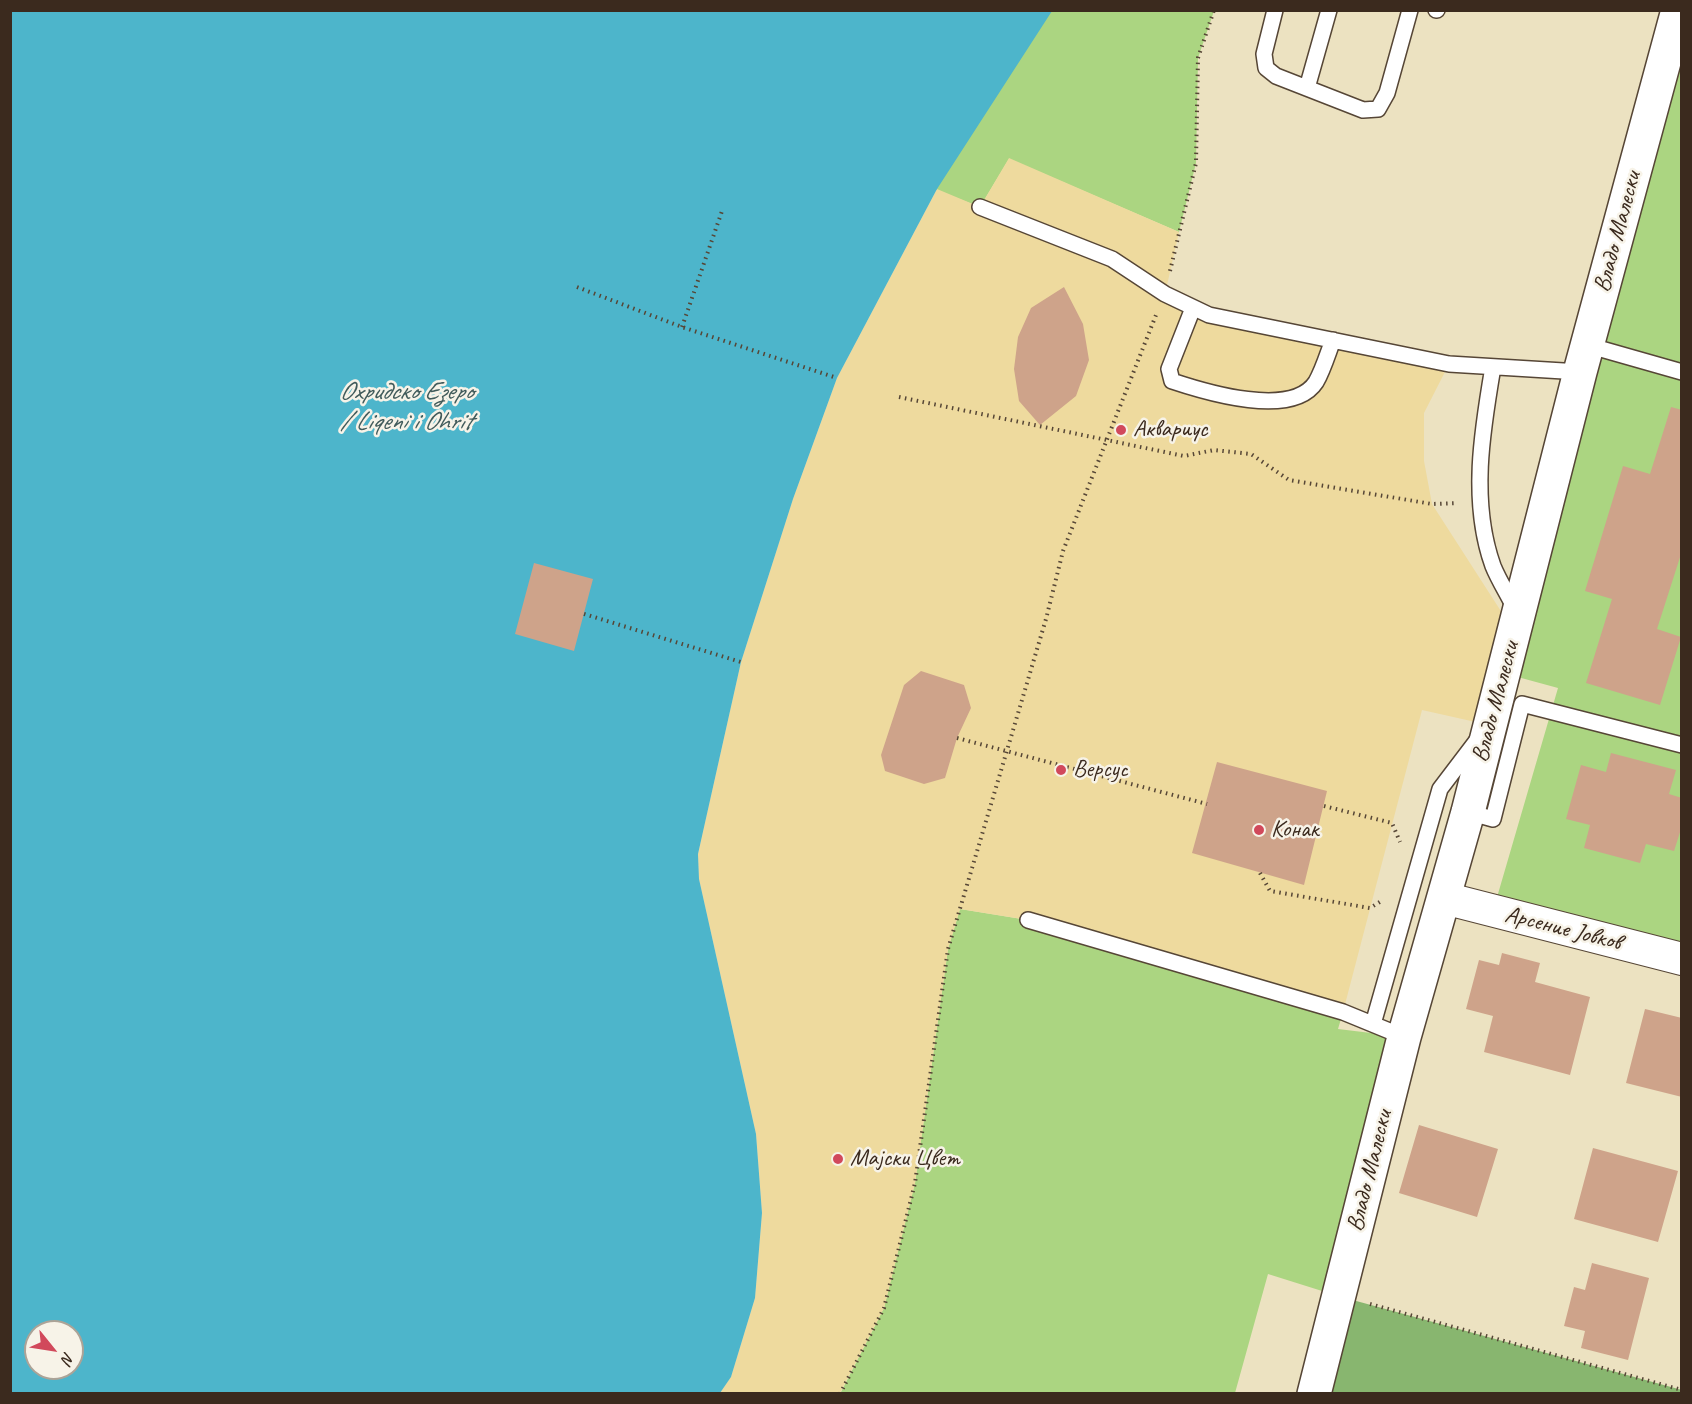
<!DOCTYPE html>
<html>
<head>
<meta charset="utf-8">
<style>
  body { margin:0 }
  #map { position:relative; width:1692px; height:1404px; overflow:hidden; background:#ece2c1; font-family:Caveat,sans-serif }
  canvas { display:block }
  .frame { position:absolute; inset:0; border:12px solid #3b2a1e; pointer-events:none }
  .north { position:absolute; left:24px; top:1320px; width:60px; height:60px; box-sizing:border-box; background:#f7f3e8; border:2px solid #aca397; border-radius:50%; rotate:120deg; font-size:16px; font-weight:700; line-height:24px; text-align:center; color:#3b2a1e }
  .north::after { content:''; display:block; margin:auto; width:21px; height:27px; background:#d1495b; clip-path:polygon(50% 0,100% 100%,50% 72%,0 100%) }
</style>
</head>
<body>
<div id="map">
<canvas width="1692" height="1404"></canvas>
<div class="frame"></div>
<div class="north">N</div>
</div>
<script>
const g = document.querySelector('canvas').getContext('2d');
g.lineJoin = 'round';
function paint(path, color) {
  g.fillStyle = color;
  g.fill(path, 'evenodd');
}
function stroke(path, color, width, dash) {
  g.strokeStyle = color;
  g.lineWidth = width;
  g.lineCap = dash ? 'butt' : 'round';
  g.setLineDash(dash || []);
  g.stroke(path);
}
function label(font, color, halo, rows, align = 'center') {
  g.font = font + ' Caveat,sans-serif';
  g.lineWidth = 5;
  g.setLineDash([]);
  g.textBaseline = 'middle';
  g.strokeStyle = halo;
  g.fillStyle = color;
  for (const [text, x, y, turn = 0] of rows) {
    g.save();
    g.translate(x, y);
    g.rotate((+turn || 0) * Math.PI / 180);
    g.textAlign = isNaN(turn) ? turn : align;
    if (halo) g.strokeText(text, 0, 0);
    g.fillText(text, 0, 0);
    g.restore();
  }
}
const green = new Path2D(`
  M 473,11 L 1214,11 L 1198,58 L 1196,163 L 1179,232 L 1009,159 L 980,207 Z
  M 1681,11 L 1681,959 L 1493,911 L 1558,688 L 1503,673 Z
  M 960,909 L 1028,920 L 1343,1012 L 1338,1029 L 1404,1037 L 1338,1296 L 1268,1274 L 1235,1393 L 840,1394 L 884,1308 L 915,1183 L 948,949 Z`);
const forest = new Path2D(`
  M 1338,1296 L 1682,1390 L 1681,1394 L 1314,1394 Z`);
const sand = new Path2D(`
  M 1009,158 L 1179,232 L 1165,294 L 1208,315 L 1449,364 L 1424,413 L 1424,461 L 1432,504 L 1515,633 L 1489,725 L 1422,710 L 1343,1012 L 1028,920 L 960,909 L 948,949 L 915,1183 L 884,1308 L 840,1393 L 720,1393 L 731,1377 L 755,1298 L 762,1213 L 756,1134 L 699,879 L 698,854 L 741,662 L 793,499 L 837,378 L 937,189 L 980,207 Z`);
const water = new Path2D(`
  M 10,11 L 1052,11 L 937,189 L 837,378 L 793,499 L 741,662 L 698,854 L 699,879 L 756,1134 L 762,1213 L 755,1298 L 731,1377 L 720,1393 L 11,1393 ZM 36,1332 L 72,1332 L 72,1368 L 36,1368 Z`);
const building = new Path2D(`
  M 1064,287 L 1083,324 L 1089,360 L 1076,396 L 1040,425 L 1019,401 L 1014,369 L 1018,337 L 1031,308 Z
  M 1671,407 L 1682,410 L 1682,551 L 1657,629 L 1681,637 L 1660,705 L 1586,683 L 1612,599 L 1585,591 L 1623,466 L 1650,474 Z
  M 534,563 L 593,579 L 574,651 L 515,634 Z
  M 921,671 L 964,685 L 971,708 L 957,738 L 945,778 L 924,784 L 885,771 L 881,755 L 904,685 Z
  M 1611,753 L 1676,770 L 1669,794 L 1682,798 L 1682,826 L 1674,851 L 1646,844 L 1640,863 L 1584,848 L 1590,825 L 1566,819 L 1581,765 L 1606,772 Z
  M 1217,762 L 1327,791 L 1304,885 L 1192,853 Z
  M 1502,953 L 1540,963 L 1535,982 L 1590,997 L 1570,1075 L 1484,1052 L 1493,1016 L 1466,1009 L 1479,960 L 1499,965 Z
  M 1645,1009 L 1682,1018 L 1682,1097 L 1626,1083 Z
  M 1419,1125 L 1498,1149 L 1477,1217 L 1399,1193 Z
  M 1593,1148 L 1678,1171 L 1658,1242 L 1574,1219 Z
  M 1592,1263 L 1649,1278 L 1628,1360 L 1581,1348 L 1585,1331 L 1564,1326 L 1574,1287 L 1585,1290 Z`);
const path = new Path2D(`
  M 1170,271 L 1196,163 L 1198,58 L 1214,10
  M 577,287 L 682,327 L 837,378
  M 682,327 L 722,211
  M 899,397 L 1184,456 L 1214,450 L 1251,454 L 1289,480 L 1432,504 L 1458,503
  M 584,614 L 741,662
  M 957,738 L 1207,804
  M 1324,806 L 1392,823 L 1400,842
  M 1260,873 L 1270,891 L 1370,908 L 1383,900
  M 1370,1304 L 1682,1390
  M 840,1394 L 884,1308 L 915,1183 L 948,949 L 1046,619 L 1063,551 L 1156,315`);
const service = new Path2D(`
  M 1275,10 L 1264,54 L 1266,68 L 1276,76 L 1363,110 L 1378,109 L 1387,93 L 1410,10
  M 1436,10 L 1437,10
  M 1307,88 L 1329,10
  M 980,207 L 1112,259 L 1165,294 L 1209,315 L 1449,364 L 1580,372
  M 1193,308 L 1169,369 L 1172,381 C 1205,392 1292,419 1316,382 C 1323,370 1328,353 1333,340
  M 1587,345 L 1682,372
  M 1493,367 C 1482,431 1470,502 1493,566 C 1499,581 1509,596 1516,611
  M 1468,812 L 1493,819 L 1522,704 L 1682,745
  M 1028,920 L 1343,1012 L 1404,1037
  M 1373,1024 L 1440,789 L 1478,739`);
const minor = new Path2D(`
  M 1444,898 L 1682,959`);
const secondary = new Path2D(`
  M 1314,1394 L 1404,1037 L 1468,812 L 1580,372 L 1678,10`);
const markers = [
  [1121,430,6,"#d1495b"],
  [1061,770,6,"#d1495b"],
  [1259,830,6,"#d1495b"],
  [838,1159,6,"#d1495b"]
];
const streetNames = [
  ["Владо Малески",1618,232,-75],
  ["Владо Малески",1496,702,-75],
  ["Арсение Јовков",1563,929,14],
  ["Владо Малески",1370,1171,-76]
];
const poiNames = [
  ["Аквариус",1133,430],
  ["Версус",1073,770],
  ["Конак",1271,830],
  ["Мајски Цвет",850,1159]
];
const waterNames = [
  ["Охридско Езеро",406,392],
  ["/ Liqeni i Ohrit",406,422]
];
paint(green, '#abd581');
paint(forest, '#88b66f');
paint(sand, '#eeda9e');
paint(water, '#4db5cb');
paint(building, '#cea38a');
stroke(service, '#564636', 18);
stroke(minor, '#564636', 34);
stroke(secondary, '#564636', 36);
stroke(path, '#564636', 4, [1.5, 4.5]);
stroke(service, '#fff', 15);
stroke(minor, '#fff', 32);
stroke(secondary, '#fff', 33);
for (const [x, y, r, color] of markers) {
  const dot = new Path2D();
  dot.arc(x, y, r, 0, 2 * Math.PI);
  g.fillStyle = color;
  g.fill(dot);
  stroke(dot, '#f7f3e8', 2);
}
label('24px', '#3b2a1e', '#f7f3e8', streetNames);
label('24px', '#3b2a1e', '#f7f3e8', poiNames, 'left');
label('italic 26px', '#415b5b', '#f7f3e8', waterNames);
</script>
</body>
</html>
